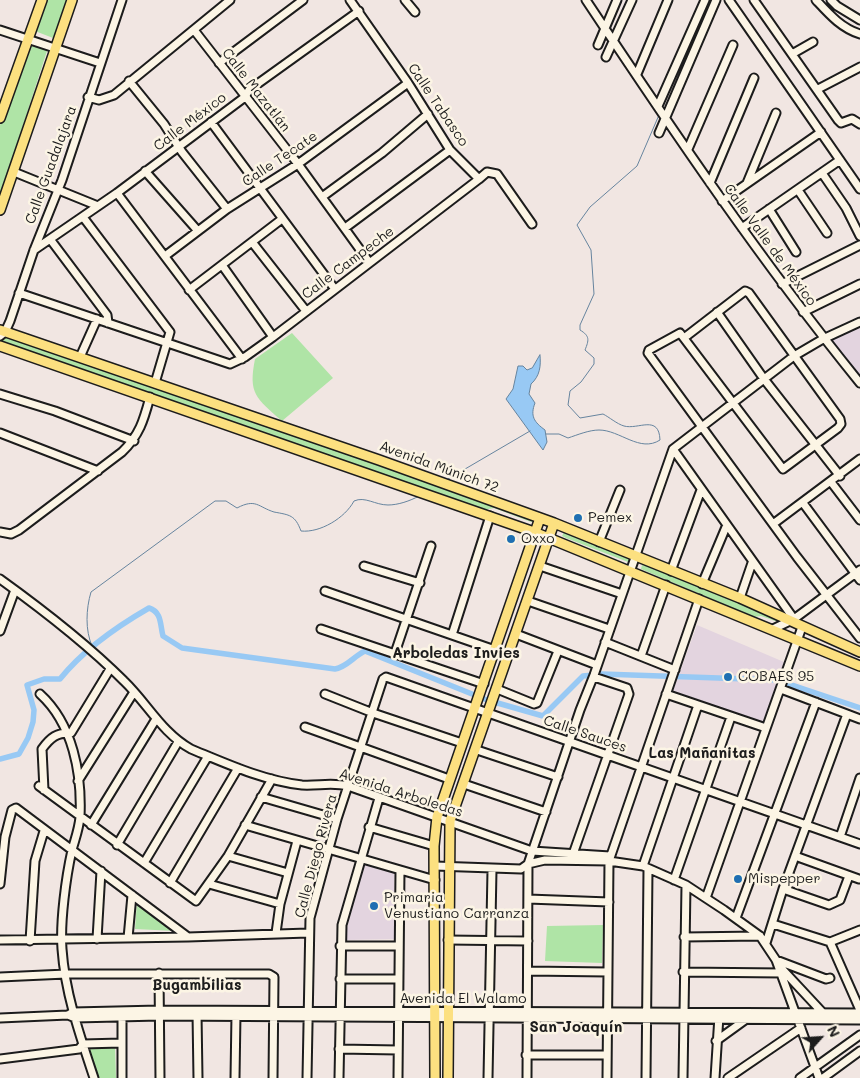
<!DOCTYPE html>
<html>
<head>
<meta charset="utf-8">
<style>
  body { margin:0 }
  #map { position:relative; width:860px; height:1078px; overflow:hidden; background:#f1e6e2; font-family:Mali,sans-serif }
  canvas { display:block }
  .north { position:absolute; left:795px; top:1013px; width:50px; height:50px; -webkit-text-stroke:4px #fcf5e5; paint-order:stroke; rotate:64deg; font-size:14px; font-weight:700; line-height:20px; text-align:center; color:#1c1c1c }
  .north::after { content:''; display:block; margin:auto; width:18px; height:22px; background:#1c1c1c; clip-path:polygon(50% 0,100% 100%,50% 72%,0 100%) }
</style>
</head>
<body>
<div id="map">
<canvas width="860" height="1078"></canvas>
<div class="north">N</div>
</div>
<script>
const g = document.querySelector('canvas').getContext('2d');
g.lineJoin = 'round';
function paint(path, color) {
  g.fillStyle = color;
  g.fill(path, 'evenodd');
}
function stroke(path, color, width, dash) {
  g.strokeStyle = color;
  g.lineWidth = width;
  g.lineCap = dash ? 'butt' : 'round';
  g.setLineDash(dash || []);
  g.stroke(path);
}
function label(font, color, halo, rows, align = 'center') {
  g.font = font + ' Mali,sans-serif';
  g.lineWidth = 5;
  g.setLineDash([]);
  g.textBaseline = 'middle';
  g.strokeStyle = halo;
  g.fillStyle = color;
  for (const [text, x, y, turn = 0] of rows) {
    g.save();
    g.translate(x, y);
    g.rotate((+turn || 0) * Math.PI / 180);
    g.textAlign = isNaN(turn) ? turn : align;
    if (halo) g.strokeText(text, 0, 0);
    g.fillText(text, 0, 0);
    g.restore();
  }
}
const built = new Path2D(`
  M 860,326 L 860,378 L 830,340 Z
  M 697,625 L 784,662 L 763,723 L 673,691 Z
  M 364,864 L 394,872 L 395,939 L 344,940 Z`);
const green = new Path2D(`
  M 45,0 L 67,0 L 53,38 L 35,31 Z
  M 28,43 L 47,51 L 0,197 L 0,125 Z
  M 0,332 L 533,517 L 535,520 L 531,522 L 494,508 L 483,510 L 0,342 Z
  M 292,333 L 333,378 L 282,421 C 256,398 248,394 255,359 Z
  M 564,532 L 630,558 L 630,560 L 628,562 L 566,538 L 562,536 Z
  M 642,565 L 662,570 L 782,618 L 778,622 L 761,616 L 754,617 L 641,569 Z
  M 137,902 L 175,931 L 135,929 Z
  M 603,925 L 602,963 L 545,961 L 547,926 Z
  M 115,1046 L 116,1078 L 98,1078 L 89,1047 Z`);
const water = new Path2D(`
  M 540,355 C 541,366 540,376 531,384 L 529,394 L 535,403 C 530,416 534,422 545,430 L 547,442 L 543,450 L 506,399 L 513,389 L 518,366 L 523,366 L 527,370 L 532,368 Z`);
const stream = new Path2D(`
  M 663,106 L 709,0
  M 546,434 L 559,434 L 568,438 C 577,435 589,430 599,430 C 620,430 640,453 660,440 C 659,414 638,430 624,426 C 617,424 609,417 603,414 L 580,418 L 568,405 L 570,391 L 581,382 L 594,364 L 594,358 L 585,350 C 589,340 590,336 580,330 L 580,325 L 594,294 L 591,250 L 577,225 L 590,207 L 637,166 L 659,115
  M 448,479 L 530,431
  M 92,646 C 85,630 86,609 91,592 L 215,501 L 226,501 L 237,508 C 256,498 258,507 274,512 C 290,515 295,515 301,531 C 320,533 345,518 354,501 C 365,496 375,505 388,505 C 398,505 410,501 419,496`);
const canal = new Path2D(`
  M 0,759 L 19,754 L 28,738 L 33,722 L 34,710 L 27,685 L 44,679 L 60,679 C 84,649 116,627 149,608 C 162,612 160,625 163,636 L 182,648 L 335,669 C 347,667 354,656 365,651 L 487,700 L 543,716 L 583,676 L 602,674 L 777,680 L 860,708`);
const minor = new Path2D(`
  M 350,0 L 408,83 L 450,150 L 479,179 L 487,172 L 497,174 L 532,224
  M 405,0 L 415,12
  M 586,0 C 673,131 761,261 860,383
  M 729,0 L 860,189
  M 754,0 L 838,120 L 841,123 L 852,119 L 860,124
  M 816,0 C 829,14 841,28 860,34
  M 831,0 L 837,6 L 860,20
  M 0,30 L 100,63
  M 194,30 L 298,164 L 369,262
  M 598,45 L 617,0
  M 792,54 L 813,42
  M 606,57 L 632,0
  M 219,63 L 303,0
  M 637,74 L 668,0
  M 129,81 L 164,124 L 182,152 L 227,209
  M 818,89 L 860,67
  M 88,97 L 99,100 L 114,95 L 230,0
  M 658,106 L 705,0
  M 211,122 L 334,288
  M 659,133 L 716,0
  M 688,149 L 733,45
  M 145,171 L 198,231
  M 14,172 L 98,206
  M 822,173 L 846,208 L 860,236
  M 710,183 L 754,78
  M 747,183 L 776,113
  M 798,190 L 827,233
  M 117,193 L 242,359
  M 322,197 L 382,153 L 428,114
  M 722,201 L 821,132
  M 769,209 L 796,252
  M 83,217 L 170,332 L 155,383
  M 345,228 L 450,150
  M 742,228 L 840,160
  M 50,239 L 107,315 L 108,323
  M 252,242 L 306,311
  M 34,250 L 117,193 L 245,97 L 249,90 L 359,11
  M 165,256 L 227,209 L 298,164 L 408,83
  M 222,265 L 273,337
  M 782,284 L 860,245
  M 189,290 L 282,219
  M 19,293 L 230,364 L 245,357 L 273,337 L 479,179
  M 717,312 L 764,379 L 840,476
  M 803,312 L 860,284
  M 0,336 L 5,332 L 10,321 L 34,250 L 62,180 L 122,0
  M 684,338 L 745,291 L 749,293 L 840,419 L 841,424 L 838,428 L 783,469 L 680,333 L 649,350 L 648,353 L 797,557 L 860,638
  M 80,357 L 97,319
  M 0,394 L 55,411 L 134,441
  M 0,433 L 98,471
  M 673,449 L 794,619
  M 831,482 L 860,520
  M 803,503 L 860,580
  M 773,524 L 860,459
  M 0,532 L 11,534 L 19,530 L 122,452 C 140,435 144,419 150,397
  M 599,542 L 620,490
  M 364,566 L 420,583
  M 540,566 L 622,594
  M 671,571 L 701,490
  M 0,579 C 43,610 86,643 124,681 C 147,703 162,733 191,749 C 225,763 264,781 302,785 C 318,786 332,782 348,786 L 532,851 L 610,856
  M 702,584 L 726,527
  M 325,591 L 495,650
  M 740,598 L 752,563
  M 528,601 L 609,629
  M 321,629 L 484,684
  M 773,629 L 794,619 L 860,570
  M 0,631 L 15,590
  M 516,634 L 597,665
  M 452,635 L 490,516
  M 605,642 L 675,670
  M 395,653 L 431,546
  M 641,656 L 666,585
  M 497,689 L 534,704 L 537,703 L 558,651
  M 781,689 L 860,719
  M 40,694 C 73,724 82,774 80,817 C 79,829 75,839 72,850 C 66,877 60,921 62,949 C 65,993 80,1036 94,1078
  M 325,694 L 373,713 L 462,743
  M 666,694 L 766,728
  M 305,727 L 449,779
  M 477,750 L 558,777
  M 78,781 L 134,692
  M 464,784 L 546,812
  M 39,786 L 196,901 L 228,856 L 272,779
  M 44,790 L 42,749 C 50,738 57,732 71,733 L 110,669
  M 261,797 L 337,819
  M 91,825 L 156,719
  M 245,825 L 435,880
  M 369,827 L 434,846
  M 840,837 L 860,778
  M 117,845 L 178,742
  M 228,856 L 288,873
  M 795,856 L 859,879
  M 572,857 L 629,694 L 627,688 L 594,677
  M 144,863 L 208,756
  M 435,866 L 521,869 L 528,864 L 545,860 L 609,861 L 643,866 L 686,885 L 724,910 L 760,936 L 776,960 L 819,1078
  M 643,866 L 698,705
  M 674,880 L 731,717
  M 170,883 L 238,768
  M 0,884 L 5,837 L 12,810 L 16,808 L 188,937 L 308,933
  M 209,884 L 280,904
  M 783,889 L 829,905 L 840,900 L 849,876
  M 706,898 L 802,627
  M 528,899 L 609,902
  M 736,918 L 816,702
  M 773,924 L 830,942 L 860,930
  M 276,933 L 280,904 L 297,841
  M 684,937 L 760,936
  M 128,938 L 132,895
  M 97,939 L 101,871
  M 0,940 L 188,937
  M 448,940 L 528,941
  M 30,941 L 35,861 L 44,831
  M 830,942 L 860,1010
  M 766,943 L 783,889 L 847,714
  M 340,946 L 399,946
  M 776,960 L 826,979 L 830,978
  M 781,968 L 822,1012
  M 528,971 L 608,972
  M 683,972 L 782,973
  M 159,973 L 160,1078
  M 0,977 L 66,974 L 269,974 L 274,977 L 273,1078
  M 340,979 L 399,979
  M 122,1013 L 122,1078
  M 197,1013 L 198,1078
  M 68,1015 L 75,1018 L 159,1016 L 860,1020
  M 0,1018 L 68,1015 L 73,1012 L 159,1010 L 860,1013
  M 716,1041 L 745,1020
  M 339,1049 L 398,1050
  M 526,1055 L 607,1055
  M 0,1059 L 79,1049 L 83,1044 L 121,1043
  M 235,1078 L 236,1014
  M 307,1078 L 310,918 L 337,819 L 383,679 L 386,677 L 860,844
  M 339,1078 L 342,925 L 379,798
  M 398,1078 L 400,870
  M 488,1078 L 492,870
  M 527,1078 L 528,864 L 580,710 L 594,675 L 673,449 L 794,356 L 823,339 L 860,322
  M 607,1078 L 609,861 L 699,599
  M 646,1078 L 648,869
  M 683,1078 L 686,885
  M 715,1078 L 719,1016
  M 728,1078 L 801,1028
  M 800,1078 L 860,1035
  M 823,1078 L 860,1051`);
const major = new Path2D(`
  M 0,118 L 42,0
  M 0,210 L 72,0
  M 0,330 L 379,460 L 554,523 L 740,598 L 860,652
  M 0,346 L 534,532 L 860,666
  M 435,1078 L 434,846 L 437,817 L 540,518
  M 448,1078 L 450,821 L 554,523`);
const markers = [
  [578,518,5,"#1f6fb2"],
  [511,539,5,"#1f6fb2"],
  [728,677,5,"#1f6fb2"],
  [738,879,5,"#1f6fb2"],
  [374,906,5,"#1f6fb2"]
];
const streetNames = [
  ["Calle Mazatlán",256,90,52],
  ["Calle Tabasco",438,105,56],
  ["Calle México",190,122,-37],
  ["Calle Tecate",280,159,-34],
  ["Calle Guadalajara",51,165,-70],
  ["Calle Valle de México",770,245,54],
  ["Calle Campeche",348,263,-37],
  ["Avenida Múnich 72",439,467,20],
  ["Calle Sauces",585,734,19],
  ["Avenida Arboledas",401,793,18],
  ["Calle Diego Rivera",316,856,-75],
  ["Avenida El Walamo",463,999]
];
const poiNames = [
  ["Pemex",588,518],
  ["Oxxo",521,539],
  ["COBAES 95",738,677],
  ["Mispepper",748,879],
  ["Primaria",384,898],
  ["Venustiano Carranza",384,914]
];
const neighbourhoodNames = [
  ["Arboledas Invies",456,653],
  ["Las Mañanitas",702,753],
  ["Bugambilias",197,985],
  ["San Joaquín",576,1027]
];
paint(built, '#e3d4df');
paint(green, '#afe4a6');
paint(water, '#98c9f4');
stroke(water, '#66849e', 1);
stroke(stream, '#66849e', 1);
stroke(canal, '#98c9f4', 5.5);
stroke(minor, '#1c1c1c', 11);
stroke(major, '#1c1c1c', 12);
stroke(minor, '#fcf5e5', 7);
stroke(major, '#fce080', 9);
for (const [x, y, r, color] of markers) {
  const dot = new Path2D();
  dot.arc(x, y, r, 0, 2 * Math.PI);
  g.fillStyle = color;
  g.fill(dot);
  stroke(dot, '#fcf5e5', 2);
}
label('14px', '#1c1c1c', '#fcf5e5', streetNames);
label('14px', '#1c1c1c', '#fcf5e5', poiNames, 'left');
label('bold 15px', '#1c1c1c', '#fcf5e5', neighbourhoodNames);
</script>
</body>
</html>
